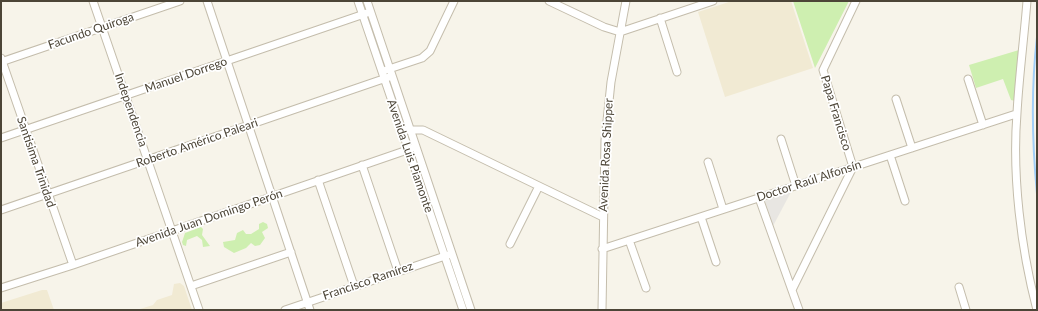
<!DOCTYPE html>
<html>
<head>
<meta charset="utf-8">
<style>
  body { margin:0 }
  #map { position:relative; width:1038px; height:311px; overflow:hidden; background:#f7f4ea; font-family:Lato,sans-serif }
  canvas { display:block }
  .frame { position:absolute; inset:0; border:2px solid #4c4537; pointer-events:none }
</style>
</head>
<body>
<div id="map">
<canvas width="1038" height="311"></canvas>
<div class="frame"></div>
</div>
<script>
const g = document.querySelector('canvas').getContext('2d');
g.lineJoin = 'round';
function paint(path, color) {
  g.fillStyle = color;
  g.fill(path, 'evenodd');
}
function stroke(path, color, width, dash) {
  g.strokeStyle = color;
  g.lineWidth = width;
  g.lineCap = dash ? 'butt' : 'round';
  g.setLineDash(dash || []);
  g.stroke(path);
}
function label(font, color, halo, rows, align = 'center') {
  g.font = font + ' Lato,sans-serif';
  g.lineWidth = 3.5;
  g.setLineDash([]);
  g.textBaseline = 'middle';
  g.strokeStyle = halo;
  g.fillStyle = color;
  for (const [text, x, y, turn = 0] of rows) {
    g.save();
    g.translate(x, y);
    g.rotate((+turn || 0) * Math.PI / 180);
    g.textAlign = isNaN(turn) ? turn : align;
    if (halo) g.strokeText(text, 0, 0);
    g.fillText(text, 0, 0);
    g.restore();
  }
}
const education = new Path2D(`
  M 732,1 L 791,1 L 813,68 L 725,97 L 698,12 Z
  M 180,283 L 184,286 L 192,310 L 137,310 L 153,305 L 157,300 L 172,295 L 174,284 Z
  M 42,290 L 47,290 L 54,310 L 1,310 L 1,303 Z`);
const green = new Path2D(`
  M 793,1 L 849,1 L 815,68 Z
  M 1019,50 L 1015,101 L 1011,100 L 1003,79 L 976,88 L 969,65 Z
  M 263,222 L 267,224 L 268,228 L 262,232 L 265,238 L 260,245 L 255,246 L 251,243 L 246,248 L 234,253 L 224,247 L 223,242 L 235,240 L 237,233 L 243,230 L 246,234 L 251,234 L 259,229 L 259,224 Z
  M 201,227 L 203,229 L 202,235 L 210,246 L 203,247 L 202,240 L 197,236 L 187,240 L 186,246 L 183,245 L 182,242 L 185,233 Z`);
const parking = new Path2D(`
  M 791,192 L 773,226 L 765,201 Z`);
const stream = new Path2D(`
  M 1037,37 C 1031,88 1032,142 1037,194`);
const minor = new Path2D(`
  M 93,1 L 199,310
  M 207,1 L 310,310
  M 358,1 L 463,310
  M 367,1 L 471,310
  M 549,1 L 604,27 L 620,32 L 713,1
  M 1027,1 C 1024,39 1019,76 1017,113 C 1012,176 1021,249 1037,310
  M 660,18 L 677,72
  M 1,58 L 73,265
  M 1,62 L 180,1
  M 386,70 L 422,58 L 430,51 L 454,1
  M 968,79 L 983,125
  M 896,99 L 912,148
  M 406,130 L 423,130 L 603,217
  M 1,138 L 370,12
  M 781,139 L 796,186
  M 890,155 L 905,201
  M 708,162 L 723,209
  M 362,165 L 398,271
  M 318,180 L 354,286
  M 759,198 L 799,310
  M 1,210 L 392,76
  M 701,217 L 716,262
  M 629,240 L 646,288
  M 510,244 L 539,186
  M 602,249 L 1016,114
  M 191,286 L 291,252
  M 959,287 L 966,310
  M 1,288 L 73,265 L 416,147
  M 792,290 L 853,167 L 823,70 L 856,1
  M 285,310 L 448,255
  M 602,310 L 605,140 L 611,82 L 626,1`);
const streetNames = [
  ["Facundo Quiroga",91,31,-19],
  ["Manuel Dorrego",186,75,-19],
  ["Independencia",131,110,71],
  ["Papa Francisco",836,113,73],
  ["Roberto Américo Paleari",197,143,-19],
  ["Avenida Rosa Shipper",606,155,-87],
  ["Avenida Luis Piamonte",410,156,71],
  ["Santisima Trinidad",36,162,71],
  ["Doctor Raúl Alfonsín",809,181,-18],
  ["Avenida Juan Domingo Perón",209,218,-19],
  ["Francisco Ramírez",368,281,-19]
];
paint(education, '#f1ead3');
paint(green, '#ceefb0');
paint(parking, '#e8e6e2');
stroke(stream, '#a2cff8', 2);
stroke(minor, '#c4bdac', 9);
stroke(minor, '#fff', 7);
label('12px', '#4c4537', '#fff', streetNames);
</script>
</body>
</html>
